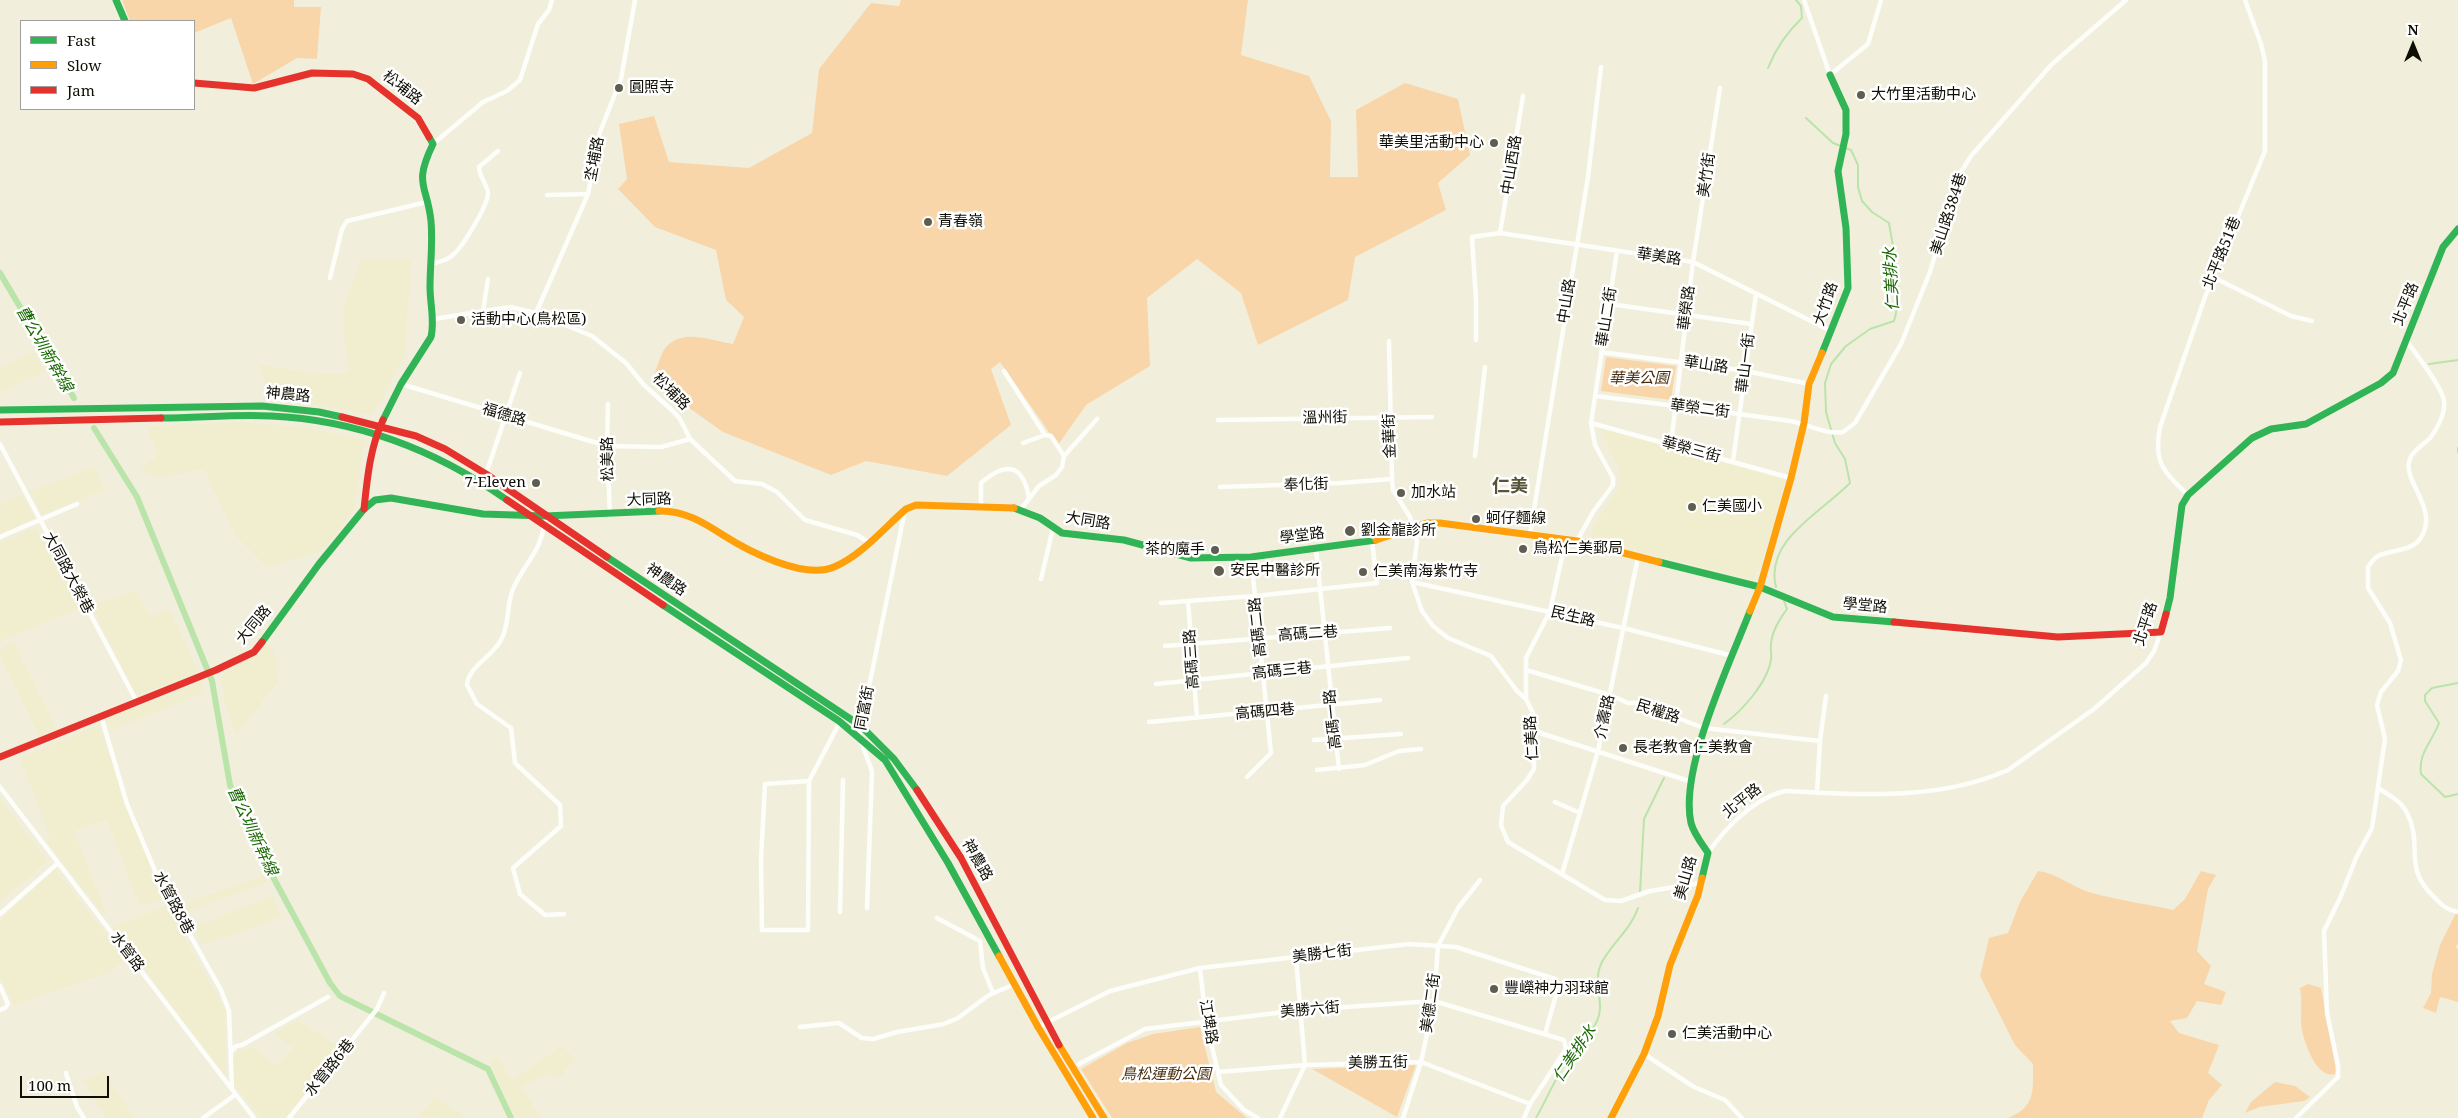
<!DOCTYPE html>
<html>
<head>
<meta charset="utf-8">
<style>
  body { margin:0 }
  #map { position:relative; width:2458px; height:1118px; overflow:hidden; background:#f1efdc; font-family:"Noto Serif",serif }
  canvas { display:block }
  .legend { position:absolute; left:20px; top:20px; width:175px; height:90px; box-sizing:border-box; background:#fff; border:1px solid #9f9f9b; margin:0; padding:6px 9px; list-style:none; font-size:15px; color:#0f0e04 }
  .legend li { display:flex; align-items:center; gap:10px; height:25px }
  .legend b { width:25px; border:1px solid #9f9f9b }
  .north { position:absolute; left:2388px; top:20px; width:50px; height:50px; -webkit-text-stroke:4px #fff; paint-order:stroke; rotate:0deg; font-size:14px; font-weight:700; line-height:20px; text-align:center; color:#0f0e04 }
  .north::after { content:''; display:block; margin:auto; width:18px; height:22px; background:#0f0e04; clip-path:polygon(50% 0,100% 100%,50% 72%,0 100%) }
  .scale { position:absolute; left:20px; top:1076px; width:89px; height:22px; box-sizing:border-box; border:2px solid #0f0e04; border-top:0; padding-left:6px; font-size:15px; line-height:18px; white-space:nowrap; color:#0f0e04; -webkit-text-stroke:4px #fff; paint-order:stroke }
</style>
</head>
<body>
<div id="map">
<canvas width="2458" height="1118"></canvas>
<ul class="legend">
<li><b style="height:6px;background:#30b455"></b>Fast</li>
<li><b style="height:6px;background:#ff9f0a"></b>Slow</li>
<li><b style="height:6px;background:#e5322d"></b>Jam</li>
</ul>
<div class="north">N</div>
<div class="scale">100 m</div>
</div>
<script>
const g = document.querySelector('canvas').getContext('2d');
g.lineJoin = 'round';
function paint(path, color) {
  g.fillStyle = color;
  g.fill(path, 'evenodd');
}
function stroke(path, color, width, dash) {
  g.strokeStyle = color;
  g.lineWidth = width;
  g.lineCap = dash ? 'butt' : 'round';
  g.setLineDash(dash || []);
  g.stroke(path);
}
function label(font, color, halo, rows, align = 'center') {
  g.font = font + ' "Noto Serif","Noto Sans TC",serif';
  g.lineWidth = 5;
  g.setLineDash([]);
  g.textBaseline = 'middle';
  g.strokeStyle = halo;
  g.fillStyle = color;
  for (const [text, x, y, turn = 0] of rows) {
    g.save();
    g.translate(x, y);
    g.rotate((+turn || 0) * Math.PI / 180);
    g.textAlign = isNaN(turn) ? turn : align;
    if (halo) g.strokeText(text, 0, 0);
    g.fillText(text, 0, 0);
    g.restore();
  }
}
const built = new Path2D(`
  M 361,259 L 411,259 L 405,354 L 380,403 L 370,415 L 270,397 L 258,364 L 312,373 L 349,374 L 343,326 L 345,302 Z
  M 34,351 L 44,372 L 0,393 L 0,368 Z
  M 240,422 L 304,427 L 365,440 L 354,509 L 325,549 L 268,568 L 235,535 L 204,469 L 158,478 L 139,470 L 158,455 L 146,426 Z
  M 1600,428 L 1785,480 L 1773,531 L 1754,580 L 1592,540 L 1592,528 L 1620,487 L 1619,469 Z
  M 94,467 L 104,490 L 41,515 L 31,491 Z
  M 22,495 L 35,518 L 0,534 L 0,504 Z
  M 36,527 L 80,608 L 0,641 L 0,543 Z
  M 136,590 L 150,617 L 170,609 L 198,672 L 136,696 L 92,606 Z
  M 14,641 L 56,729 L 39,736 L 0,656 L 0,649 Z
  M 270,643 L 276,659 L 278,682 L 236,735 L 225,702 L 221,676 Z
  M 202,682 L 205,693 L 112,729 L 106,719 Z
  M 99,725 L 162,899 L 140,906 L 107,820 L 74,830 L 106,913 L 104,915 L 46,841 L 50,838 L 20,758 Z
  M 0,799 L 48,861 L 0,902 Z
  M 55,869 L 125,959 L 112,971 L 14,1005 L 0,976 L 0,920 Z
  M 265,875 L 268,882 L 182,913 L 178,906 Z
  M 272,896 L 282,917 L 202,945 L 193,927 Z
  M 167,906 L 225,1010 L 226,1076 L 112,927 Z
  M 297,1020 L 341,1048 L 286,1118 L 261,1118 L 232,1082 L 233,1058 L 238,1051 L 250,1047 L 278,1065 L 293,1048 L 274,1034 Z
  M 562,1046 L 575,1059 L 560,1077 L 547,1075 L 521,1086 L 541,1118 L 515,1118 L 490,1064 L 496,1055 L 512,1080 Z
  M 104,1071 L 134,1118 L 106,1118 L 83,1081 Z
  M 434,1097 L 467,1118 L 418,1117 Z`);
const green = new Path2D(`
  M 122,0 L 294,0 L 294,7 L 321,7 L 317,59 L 297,58 L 253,84 L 231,18 L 194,33 L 194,21 L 130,21 Z
  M 901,0 L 1248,0 L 1241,55 L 1309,76 L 1331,121 L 1330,177 L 1358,177 L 1356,110 L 1405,83 L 1458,99 L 1470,155 L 1438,183 L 1446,210 L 1355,257 L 1348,300 L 1258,345 L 1241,293 L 1197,259 L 1147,298 L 1150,366 L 1086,405 L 1058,445 L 1000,362 L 991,369 L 1011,425 L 947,476 L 866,461 L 831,475 L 723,432 L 678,400 L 655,372 C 658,365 661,353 666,347 C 684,328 711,341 733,344 L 744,317 L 726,300 L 716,250 L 655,227 L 618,189 L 627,179 L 619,124 L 654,116 L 669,162 L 749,168 L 812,133 L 819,69 L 871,3 L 899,6 Z
  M 1606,357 L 1676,366 L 1671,400 L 1601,391 Z
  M 2038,871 C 2057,873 2073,888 2092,893 C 2118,900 2146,904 2173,910 L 2185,899 L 2201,871 L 2216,875 L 2208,889 L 2197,951 L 2211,966 L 2204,984 L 2226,992 L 2221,1005 L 2197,1001 L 2187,1018 L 2170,1021 L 2179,1033 L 2219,1045 L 2208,1073 L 2222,1085 L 2209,1100 L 2202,1118 L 2008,1118 C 2036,1107 2033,1090 2033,1064 L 2015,1045 L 1980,976 L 1989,938 L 2008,933 L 2020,902 Z
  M 2456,913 L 2458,913 L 2458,943 L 2456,947 L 2458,950 L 2458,1002 L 2440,997 L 2436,1013 L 2423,1008 L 2431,993 L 2432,974 L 2440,945 Z
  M 2308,984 L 2321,988 L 2336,1070 L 2335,1074 C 2316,1080 2302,1038 2301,1023 C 2301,1011 2302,1000 2300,988 Z
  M 1200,1027 L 1216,1092 L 1247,1118 L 1112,1118 L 1081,1069 L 1127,1043 L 1153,1034 Z
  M 1416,1065 L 1397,1117 L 1312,1069 Z
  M 2275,1082 L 2295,1086 L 2310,1097 L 2304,1101 L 2259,1107 L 2245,1113 L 2251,1102 Z`);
const stream = new Path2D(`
  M 1768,68 C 1776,48 1786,33 1802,18 L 1801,6 L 1796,0
  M 1806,118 L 1833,143 L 1841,146
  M 2429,364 L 2458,360
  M 2458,448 L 2458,452
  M 1776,587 C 1764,540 1822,512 1850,483 L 1845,459 L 1835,443 L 1826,412 L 1825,383 L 1831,364 L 1846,346 L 1870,329 L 1894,321 C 1903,291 1894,253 1889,223 L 1872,212 L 1862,201 L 1858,187 L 1858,165 L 1851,150 L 1845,148
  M 2458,683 L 2432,688 L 2425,695 L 2425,701 L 2439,723 C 2432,742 2418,753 2421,774 L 2445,797 L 2458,794
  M 1724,724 C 1742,711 1768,682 1771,659 C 1772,654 1770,649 1771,644 C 1772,631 1779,620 1787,609 L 1784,601
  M 1640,892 L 1644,819 L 1664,778
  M 1536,1118 C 1548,1097 1557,1074 1571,1054 C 1579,1043 1591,1034 1597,1021 C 1606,1003 1591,983 1602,962 C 1613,942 1631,929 1638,908`);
const canal = new Path2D(`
  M 0,273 L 74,398
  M 94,428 L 137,497 L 212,681 L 230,785 L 258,849 L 330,983 L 340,996 L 488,1069 L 511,1118`);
const street = new Path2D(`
  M 1804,0 L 1830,75 L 1868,44 L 1881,0
  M 433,144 L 483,102 L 507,91 L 520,80 L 538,24 L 549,10 L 552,0
  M 547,195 L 588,194
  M 1500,233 L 1523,96
  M 431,264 C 439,262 449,260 455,253 C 464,244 489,204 488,192 C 486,183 479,176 479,167 L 498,151
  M 2213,277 L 2291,316 L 2312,321
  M 330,278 L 342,229 L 347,221 L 427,202
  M 1610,304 L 1751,324
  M 483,311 L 488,279
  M 536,313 L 588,194 L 600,132 L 621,79 L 635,0
  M 434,319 L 510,307 L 536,313 L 592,336 L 626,363 L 644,385 L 674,412 L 680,419 L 690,439 L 735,481 L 762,484 L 777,492 L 805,520 L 857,535 L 868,542
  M 1476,340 L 1476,300 L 1472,237 L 1500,233 L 1693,262 L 1831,331
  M 1389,341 L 1392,479 L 1393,490 L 1410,517 L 1417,541 L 1412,582 L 1422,611 L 1433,626 L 1448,638 L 1491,656 L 1517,691 L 1526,699 L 1533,713 L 1534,769 L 1527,780 L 1503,806 L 1501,825 L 1508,842 L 1605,900 L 1621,901 L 1650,891 L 1700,883
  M 1601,352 L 1746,371 L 1809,384
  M 1004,371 L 1045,435
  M 401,384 L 607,446 L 661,447 L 690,439
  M 1595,396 C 1661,404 1726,412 1790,421 C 1808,424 1825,435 1843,432 L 1855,423 L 1901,344 L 1930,272 L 1958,177 L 1971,156 L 2052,64 L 2126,0
  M 608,404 L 607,446 L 610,515
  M 1218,420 L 1432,417
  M 1591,423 L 1791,478
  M 0,444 L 137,702
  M 1671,444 L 1693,262 L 1720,88
  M 1064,456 L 1097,419
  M 1475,456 L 1485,367
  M 1733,461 L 1756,294
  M 481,482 L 486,474 L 520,373
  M 1220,487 L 1340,483 L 1392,479
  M 2188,495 C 2164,472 2153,463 2160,427 L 2205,297 L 2265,151 L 2265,61 L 2261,44 L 2245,0
  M 981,506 L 981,483 C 1006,461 1023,464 1029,498
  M 1021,509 L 1039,486 L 1056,475 L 1062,467 L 1064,456 L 1051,436 L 1045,435 L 1023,443
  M 545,516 C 543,551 526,560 513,589 C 506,606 510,624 501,640 C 493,656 468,667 467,685 L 477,704 L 511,728 L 515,763 L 560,805 L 561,826 L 513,868 L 520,894 L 545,915 L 564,914
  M 1530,534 L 1588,177 L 1601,67
  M 0,537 L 77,504
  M 1577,541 L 1593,512 L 1613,485 L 1613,478 L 1595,445 L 1591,423 L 1617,251
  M 1316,549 L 1339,769
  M 1041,579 L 1053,528
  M 1412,582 L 1623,628 L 1733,656
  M 1188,601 L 1197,718
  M 1161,603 L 1255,596 L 1377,583 L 1372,541
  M 1165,646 L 1390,628
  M 1526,670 L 1610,695 L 1628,703 L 1637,703 L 1704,728 L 1820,741
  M 1156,684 L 1408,658
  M 1526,699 L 1526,658 L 1550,611 L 1566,539
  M 101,716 L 127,804 L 158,878 L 221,990 L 229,1011 L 232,1089
  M 1149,722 L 1380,700
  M 1534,731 L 1692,782
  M 1314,740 L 1401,734
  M 1317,770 L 1365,765 L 1399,751 L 1421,749
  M 1247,777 L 1271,753 L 1251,557
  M 809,781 L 765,784 L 761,859 L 762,930 L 808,930 L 809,781 L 841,720
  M 0,787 L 254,1118
  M 2378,788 C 2389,795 2401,801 2407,813 C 2424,846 2402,866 2433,896 C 2441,904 2446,910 2458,912
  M 1817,792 L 1820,741 L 1826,696
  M 1555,802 L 1580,813
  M 1708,853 C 1725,828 1755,797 1786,791 C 1859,795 1938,801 2008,770 L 2094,709 L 2146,663 L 2154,651 L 2161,632
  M 1562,874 L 1598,751 L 1638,557
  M 867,908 L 872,771 L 859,736 L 905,510
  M 840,912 L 843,780
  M 0,914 L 58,863
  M 937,918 L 980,941 L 983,968 L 993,993
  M 1200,968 L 1206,1021 L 1221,1085 L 1244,1110 L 1258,1118
  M 0,986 L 8,1004 L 5,1008 L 0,1010
  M 800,1027 L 839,1023 L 862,1038 L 873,1039 L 897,1032 L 944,1024 L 958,1018 L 989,995 L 1015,984
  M 1038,1027 L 1110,991 L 1200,968 L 1409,944 L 1456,947 L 1555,979 L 1558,988 L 1545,1034
  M 231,1052 L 236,1046 L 242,1045 L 328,997
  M 1644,1054 L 1694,1087 L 1725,1100 L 1742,1118
  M 1079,1064 L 1145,1029 L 1301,1010 L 1434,1001 L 1564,1040 L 1566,1049 L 1530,1104 L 1524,1118
  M 1218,1072 L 1305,1065 L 1421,1062 L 1530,1104
  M 66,1073 L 77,1107 L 84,1118
  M 203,1118 L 235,1095
  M 289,1118 L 377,1009 L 384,993
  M 1280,1118 L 1305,1065 L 1296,958
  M 1403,1118 L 1421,1062 L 1434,1001 L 1438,946 L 1458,908 L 1480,880
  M 2296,1118 L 2338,1077 L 2338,1065 L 2327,1013 L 2324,931 L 2341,896 L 2356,858 L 2372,828 L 2385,739 L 2377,705 L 2381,692 L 2398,671 L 2401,660 L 2390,623 L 2368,588 L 2368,567 C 2371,563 2374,558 2378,556 C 2390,550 2412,551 2420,539 C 2440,510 2404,483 2409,462 C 2411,451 2424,445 2431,437 C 2437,429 2446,412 2444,401 C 2443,388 2415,353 2406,340`);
const fast = new Path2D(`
  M 116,0 L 125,21
  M 1822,353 L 1848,288 L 1846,228 L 1838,171 L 1846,134 L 1846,110 L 1830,75
  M 0,410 L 262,406 L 319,412 L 342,417
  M 161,418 C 198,418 235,414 271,416 C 358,420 436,450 507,500
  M 383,420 L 401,384 L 431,337 C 435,321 430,304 430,287 C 430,266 433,243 431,221 C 427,184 413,185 433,144 L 429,137
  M 1014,508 L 1040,518 L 1062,533 L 1124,540 L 1191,558 L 1251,557 L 1376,540
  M 607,557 L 861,726 L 894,759 L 917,790
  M 1659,562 L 1760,587 L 1833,617 L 1894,622
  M 663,605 L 839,721 L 885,760 L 948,863 L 999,956
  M 2166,614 L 2170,598 L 2182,505 L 2188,495 L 2252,438 L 2271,429 L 2306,424 L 2381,383 L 2393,373 L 2443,247 L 2458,229
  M 262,642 L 319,564 L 364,509 L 375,500 L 391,498 L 483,514 L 545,516 L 659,511
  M 1702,878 L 1708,853 C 1702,844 1694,834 1691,823 C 1679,769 1730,663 1750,611`);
const slow = new Path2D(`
  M 659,511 C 683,510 703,522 723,535 C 748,551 804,580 834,567 C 862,555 884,528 906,509 L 916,505 L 1014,508
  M 1376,540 L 1427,523 L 1440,523 L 1577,541 L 1659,562
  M 1750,611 L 1760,587 L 1791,478 L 1804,423 L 1809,384 L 1822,353
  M 999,956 L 1038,1027 L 1093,1118
  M 1059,1045 L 1104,1118
  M 1611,1118 L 1644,1054 L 1658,1016 L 1670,965 L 1698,895 L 1702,878`);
const jam = new Path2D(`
  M 194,83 L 254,88 L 312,73 L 353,74 L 368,79 L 418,118 L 429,137
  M 342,417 L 416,436 L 445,449 L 486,474 L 607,557
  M 0,422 L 161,418
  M 507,500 L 663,605
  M 364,509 C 367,480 370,447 383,420
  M 1894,622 L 2058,637 L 2161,632 L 2166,614
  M 0,757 L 216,670 L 254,652 L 262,642
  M 917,790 L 961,858 L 1059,1045`);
const markers = [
  [619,88,5,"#5e5d50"],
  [1861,95,5,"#5e5d50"],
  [1494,143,5,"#5e5d50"],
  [928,222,5,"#5e5d50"],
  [461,320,5,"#5e5d50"],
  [536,483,5,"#5e5d50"],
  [1401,493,5,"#5e5d50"],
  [1692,507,5,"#5e5d50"],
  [1476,519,5,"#5e5d50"],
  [1350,531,6,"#5e5d50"],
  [1523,549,5,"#5e5d50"],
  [1215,550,5,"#5e5d50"],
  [1219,571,6,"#5e5d50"],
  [1363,572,5,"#5e5d50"],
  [1623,748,5,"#5e5d50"],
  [1494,989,5,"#5e5d50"],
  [1672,1034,5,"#5e5d50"]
];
const streetNames = [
  ["松埔路",402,88,38],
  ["坔埔路",595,159,-79],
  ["中山西路",1512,165,-81],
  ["美竹街",1707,175,-82],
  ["美山路384巷",1949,214,-72],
  ["北平路51巷",2222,253,-68],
  ["華美路",1659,257,8],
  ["中山路",1567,301,-81],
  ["大竹路",1826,304,-71],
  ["北平路",2406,304,-68],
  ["華榮路",1687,308,-83],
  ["華山二街",1607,317,-81],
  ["華山一街",1746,363,-83],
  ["華山路",1706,365,8],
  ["松埔路",671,392,45],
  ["神農路",288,395,5],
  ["華榮二街",1700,409,7],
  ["福德路",504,415,17],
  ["溫州街",1325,418,-1],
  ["金華街",1390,436,-92],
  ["華榮三街",1691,450,15],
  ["松美路",608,459,-91],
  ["奉化街",1306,485,-2],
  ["大同路",649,500,-2],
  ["大同路",1088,521,9],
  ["學堂路",1302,536,-7],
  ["大同路大榮巷",68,573,62],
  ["神農路",666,580,34],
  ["學堂路",1865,606,5],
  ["民生路",1573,617,13],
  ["北平路",2146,624,-72],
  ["大同路",254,625,-50],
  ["高碼二路",1258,627,-96],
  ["高碼二巷",1308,634,-4],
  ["高碼三路",1192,659,-94],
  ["高碼三巷",1282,671,-6],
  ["同富街",865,708,-79],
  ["高碼四巷",1265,712,-5],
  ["民權路",1658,712,18],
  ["介壽路",1605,717,-78],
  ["高碼一路",1333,719,-96],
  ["仁美路",1532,738,-93],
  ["北平路",1742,801,-38],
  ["神農路",977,860,60],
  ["美山路",1686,878,-74],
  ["水管路8巷",173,903,62],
  ["水管路",127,952,53],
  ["美勝七街",1322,954,-7],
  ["美德二街",1431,1003,-82],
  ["美勝六街",1310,1010,-5],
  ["江埤路",1208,1022,80],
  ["美勝五街",1378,1063,-1],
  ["水管路6巷",330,1068,-51]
];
const poiNames = [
  ["圓照寺",629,88],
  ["大竹里活動中心",1871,95],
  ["華美里活動中心",1484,143,"right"],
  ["青春嶺",938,222],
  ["活動中心(鳥松區)",471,320],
  ["7-Eleven",526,483,"right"],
  ["加水站",1411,493],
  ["仁美國小",1702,507],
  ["蚵仔麵線",1486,519],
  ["劉金龍診所",1361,531],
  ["鳥松仁美郵局",1533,549],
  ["茶的魔手",1205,550,"right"],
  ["安民中醫診所",1230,571],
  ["仁美南海紫竹寺",1373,572],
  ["長老教會仁美教會",1633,748],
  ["豐嶸神力羽球館",1504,989],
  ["仁美活動中心",1682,1034]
];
const parkNames = [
  ["華美公園",1639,379],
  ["鳥松運動公園",1166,1075]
];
const waterNames = [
  ["仁美排水",1892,279,-93],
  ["曹公圳新幹線",44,349,60],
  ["曹公圳新幹線",252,831,65],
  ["仁美排水",1575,1054,-56]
];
const quarterNames = [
  ["仁美",1510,487]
];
paint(built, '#f0eece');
paint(green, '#f8d6aa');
stroke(stream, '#bae4aa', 2);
stroke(canal, '#bae4aa', 6);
stroke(street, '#fdfdfa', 4.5);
stroke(fast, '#30b455', 7);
stroke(slow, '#ff9f0a', 7);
stroke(jam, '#e5322d', 7);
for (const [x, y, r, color] of markers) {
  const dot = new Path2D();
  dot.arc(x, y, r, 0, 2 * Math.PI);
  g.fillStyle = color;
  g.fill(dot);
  stroke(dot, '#fff', 2);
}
label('15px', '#0f0e04', '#fff', streetNames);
label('15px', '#0f0e04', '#fff', poiNames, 'left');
label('italic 15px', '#482e0e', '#fff', parkNames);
label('italic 16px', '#196900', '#fff', waterNames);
label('bold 18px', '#565436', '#fff', quarterNames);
</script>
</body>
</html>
